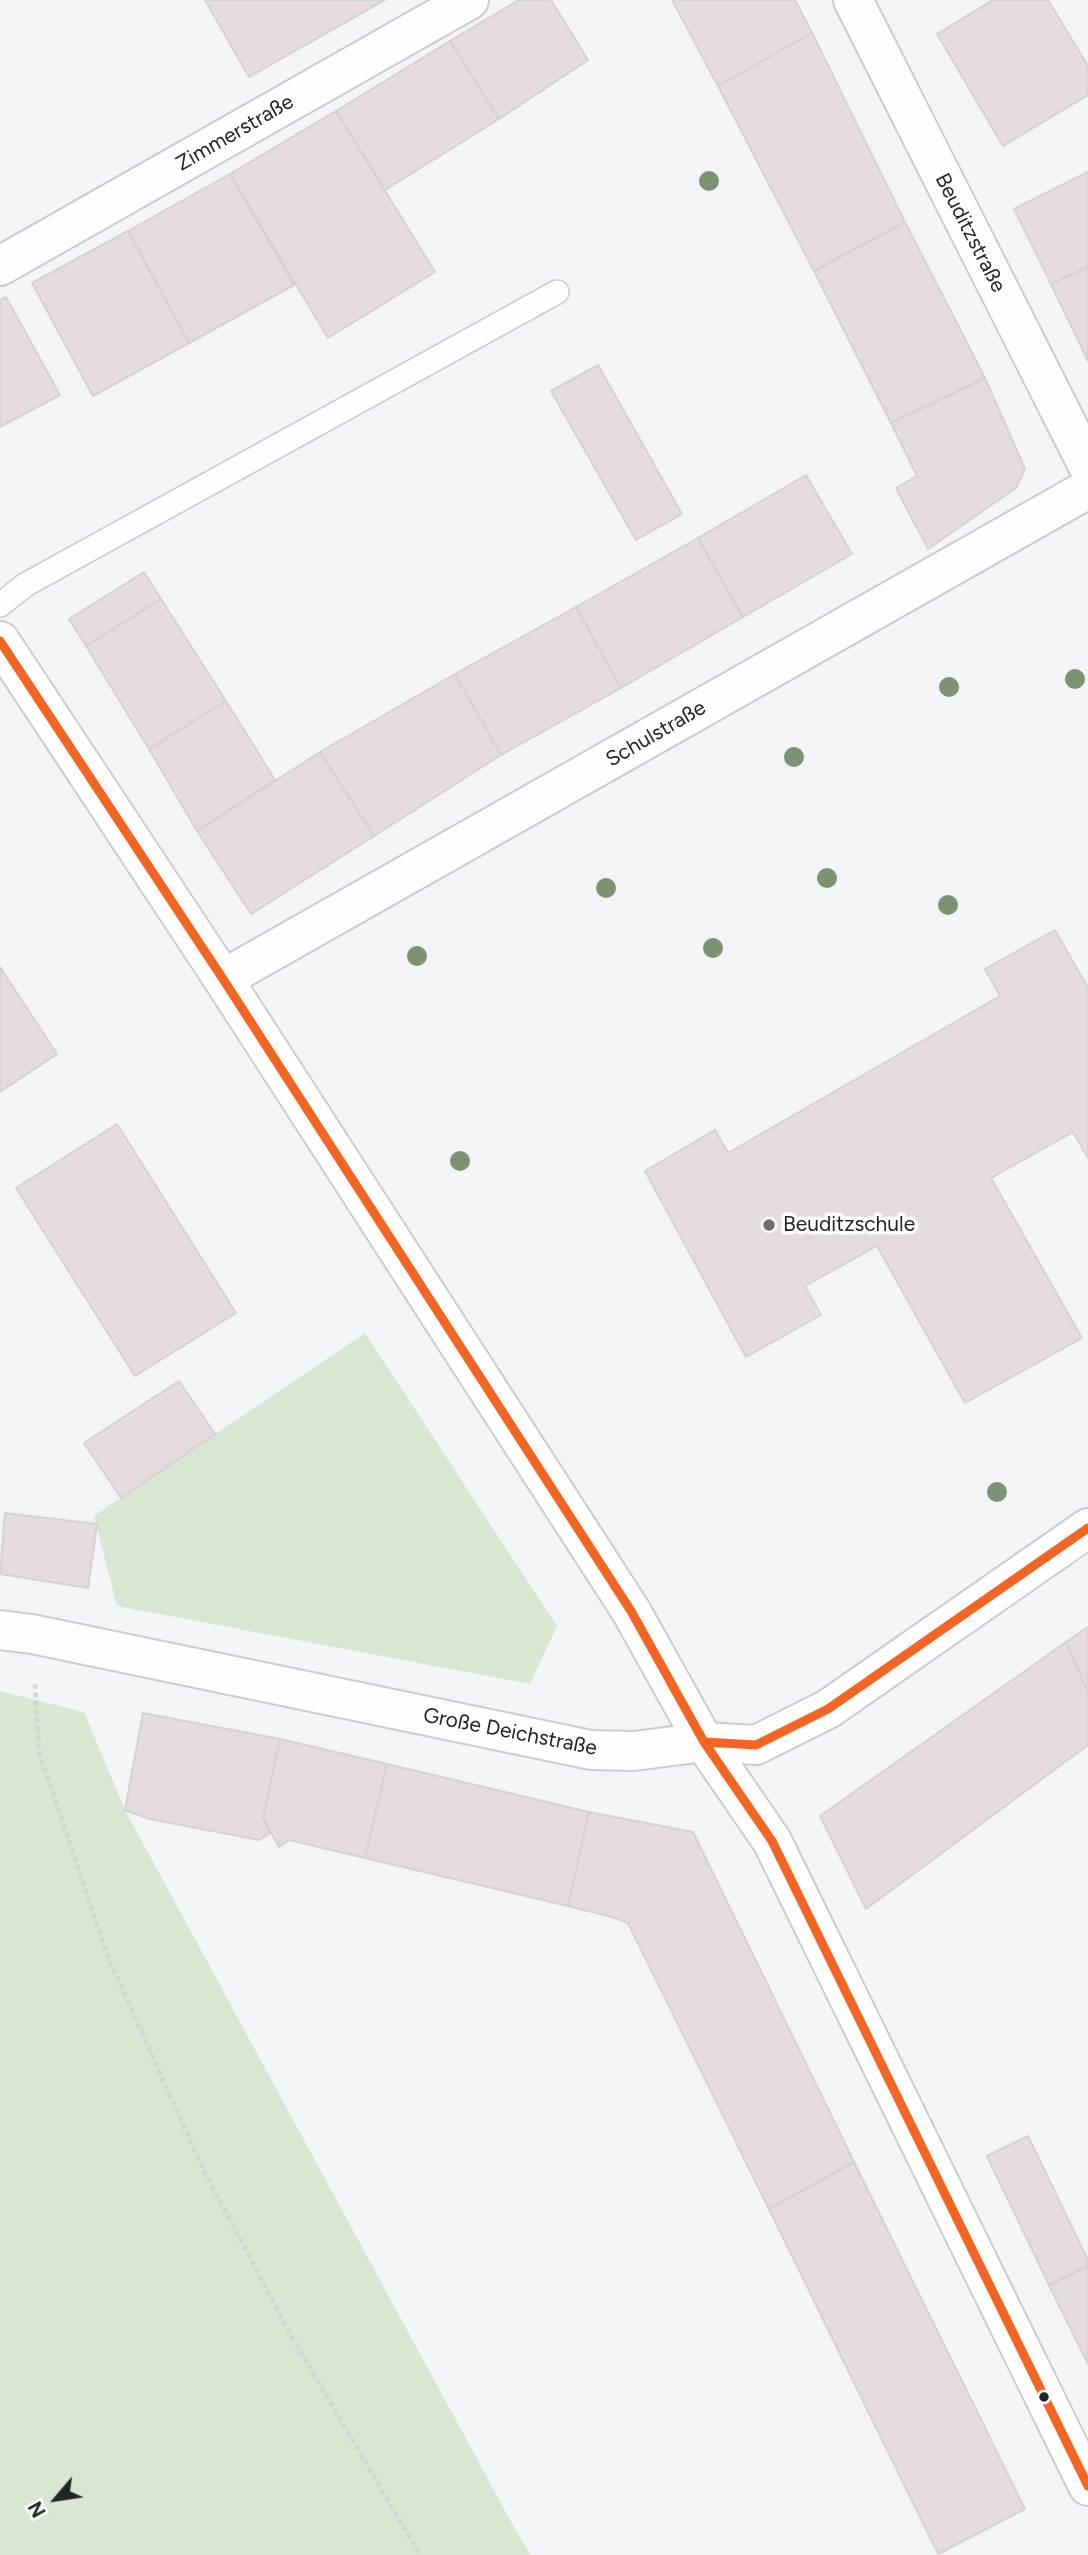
<!DOCTYPE html>
<html>
<head>
<meta charset="utf-8">
<style>
  body { margin:0 }
  #map { position:relative; width:1088px; height:2555px; overflow:hidden; background:#f3f4f8; font-family:Figtree,sans-serif }
  canvas { display:block }
  .north { position:absolute; left:21px; top:2464px; width:70px; height:70px; -webkit-text-stroke:5px #fff; paint-order:stroke; rotate:241deg; font-size:19px; font-weight:700; line-height:28px; text-align:center; color:#232427 }
  .north::after { content:''; display:block; margin:auto; width:24px; height:32px; background:#232427; clip-path:polygon(50% 0,100% 100%,50% 72%,0 100%) }
</style>
</head>
<body>
<div id="map">
<canvas width="1088" height="2555"></canvas>
<div class="north">N</div>
</div>
<script>
const g = document.querySelector('canvas').getContext('2d');
g.lineJoin = 'round';
function paint(path, color) {
  g.fillStyle = color;
  g.fill(path, 'evenodd');
}
function stroke(path, color, width, dash) {
  g.strokeStyle = color;
  g.lineWidth = width;
  g.lineCap = dash ? 'butt' : 'round';
  g.setLineDash(dash || []);
  g.stroke(path);
}
function label(font, color, halo, rows, align = 'center') {
  g.font = font + ' Figtree,sans-serif';
  g.lineWidth = 7;
  g.setLineDash([]);
  g.textBaseline = 'middle';
  g.strokeStyle = halo;
  g.fillStyle = color;
  for (const [text, x, y, turn = 0] of rows) {
    g.save();
    g.translate(x, y);
    g.rotate((+turn || 0) * Math.PI / 180);
    g.textAlign = isNaN(turn) ? turn : align;
    if (halo) g.strokeText(text, 0, 0);
    g.fillText(text, 0, 0);
    g.restore();
  }
}
const green = new Path2D(`
  M 365,1333 L 557,1626 L 530,1684 L 117,1606 L 94,1516 Z
  M 0,1691 L 84,1712 L 125,1810 L 515,2529 L 531,2555 L 0,2555 Z`);
const building = new Path2D(`
  M 205,0 L 385,0 L 249,77 Z
  M 519,0 L 551,0 L 588,60 L 499,119 L 450,41 Z
  M 672,0 L 795,0 L 812,33 L 718,86 Z
  M 993,0 L 1048,0 L 1088,66 L 1088,95 L 1003,146 L 937,34 Z
  M 812,33 L 905,222 L 814,271 L 718,86 Z
  M 450,41 L 499,119 L 385,190 L 336,111 Z
  M 336,111 L 435,272 L 328,338 L 230,174 Z
  M 1088,172 L 1088,267 L 1051,284 L 1014,209 Z
  M 230,174 L 294,285 L 189,343 L 128,231 Z
  M 905,222 L 985,378 L 891,423 L 814,271 Z
  M 128,231 L 189,343 L 93,396 L 32,283 Z
  M 1088,267 L 1088,361 L 1051,284 Z
  M 6,297 L 60,395 L 0,427 L 0,300 Z
  M 598,365 L 682,514 L 636,540 L 551,391 Z
  M 985,378 L 1025,469 L 1016,488 L 928,549 L 896,488 L 917,476 L 891,423 Z
  M 806,475 L 852,554 L 743,617 L 698,538 Z
  M 698,538 L 743,617 L 621,688 L 576,607 Z
  M 144,572 L 161,599 L 86,646 L 69,619 Z
  M 161,599 L 226,701 L 149,749 L 86,646 Z
  M 576,607 L 621,688 L 501,755 L 455,674 Z
  M 455,674 L 501,755 L 374,836 L 320,752 Z
  M 226,701 L 275,780 L 197,831 L 149,749 Z
  M 320,752 L 374,836 L 251,914 L 197,831 Z
  M 1055,930 L 1088,988 L 1088,1158 L 1073,1132 L 991,1178 L 1082,1338 L 965,1403 L 877,1246 L 805,1286 L 821,1315 L 746,1357 L 645,1171 L 715,1130 L 728,1153 L 1000,996 L 985,969 Z
  M 0,967 L 57,1054 L 0,1092 Z
  M 117,1124 L 236,1313 L 135,1376 L 16,1188 Z
  M 179,1381 L 215,1434 L 121,1498 L 84,1443 Z
  M 5,1513 L 97,1524 L 88,1588 L 0,1574 Z
  M 1088,1627 L 1088,1692 L 1066,1642 Z
  M 1066,1642 L 1088,1692 L 1088,1745 L 866,1909 L 820,1816 Z
  M 143,1713 L 280,1739 L 263,1818 L 270,1833 L 259,1840 L 150,1819 L 125,1810 Z
  M 280,1739 L 387,1764 L 365,1858 L 289,1840 L 279,1847 L 263,1818 Z
  M 387,1764 L 589,1812 L 568,1906 L 365,1858 Z
  M 589,1812 L 693,1832 L 854,2162 L 769,2209 L 628,1923 L 612,1917 L 568,1906 Z
  M 1028,2136 L 1088,2260 L 1088,2266 L 1049,2285 L 987,2156 Z
  M 854,2162 L 1025,2509 L 938,2554 L 769,2209 Z
  M 1088,2266 L 1088,2364 L 1049,2285 Z`);
const path = new Path2D(`
  M 35,1684 L 39,1752 L 108,1957 L 203,2169 L 292,2337 L 420,2555`);
const service = new Path2D(`
  M 0,605 L 25,585 L 557,292`);
const minor = new Path2D(`
  M 853,0 L 1088,466
  M 0,266 L 469,0
  M 0,641 L 223,979 L 631,1611 L 704,1742 L 772,1841 L 1088,2486
  M 223,979 L 1088,489
  M 0,1630 L 32,1634 L 591,1750 L 634,1751 L 704,1742 L 756,1745 L 828,1709 L 1088,1528`);
const bus1 = new Path2D(`
  M 0,641 L 223,979 L 631,1611 L 704,1742 L 772,1841 L 1088,2486
  M 704,1742 L 756,1745 L 828,1709 L 1088,1528`);
const trees = [
  [709,181],
  [1075,679],
  [949,687],
  [794,757],
  [827,878],
  [606,888],
  [948,905],
  [713,948],
  [417,956],
  [460,1161],
  [997,1492]
];
const markers = [
  [769,1225,7,"#6c6d70"],
  [1044,2397,6,"#232427"]
];
const streetNames = [
  ["Zimmerstraße",235,133,-30],
  ["Beuditzstraße",970,233,63],
  ["Schulstraße",656,734,-30],
  ["Große Deichstraße",510,1732,11]
];
const poiNames = [
  ["Beuditzschule",783,1225]
];
paint(green, '#d7e7d2');
paint(building, '#e6dbe1');
stroke(building, '#d3d2d4', 2);
stroke(service, '#cbcccf', 26);
stroke(minor, '#cbcccf', 42);
stroke(path, '#d4d5d6', 4.5, [5, 3.5]);
stroke(service, '#fdfdfe', 23);
stroke(minor, '#fdfdfe', 38);
stroke(bus1, '#f26522', 9);
g.fillStyle = '#7d9270';
for (const [x, y] of trees) {
  g.beginPath();
  g.arc(x, y, 10, 0, 2 * Math.PI);
  g.fill();
}
for (const [x, y, r, color] of markers) {
  const dot = new Path2D();
  dot.arc(x, y, r, 0, 2 * Math.PI);
  g.fillStyle = color;
  g.fill(dot);
  stroke(dot, '#fff', 2.5);
}
label('21px', '#232427', '#fff', streetNames);
label('21px', '#232427', '#fff', poiNames, 'left');
</script>
</body>
</html>
